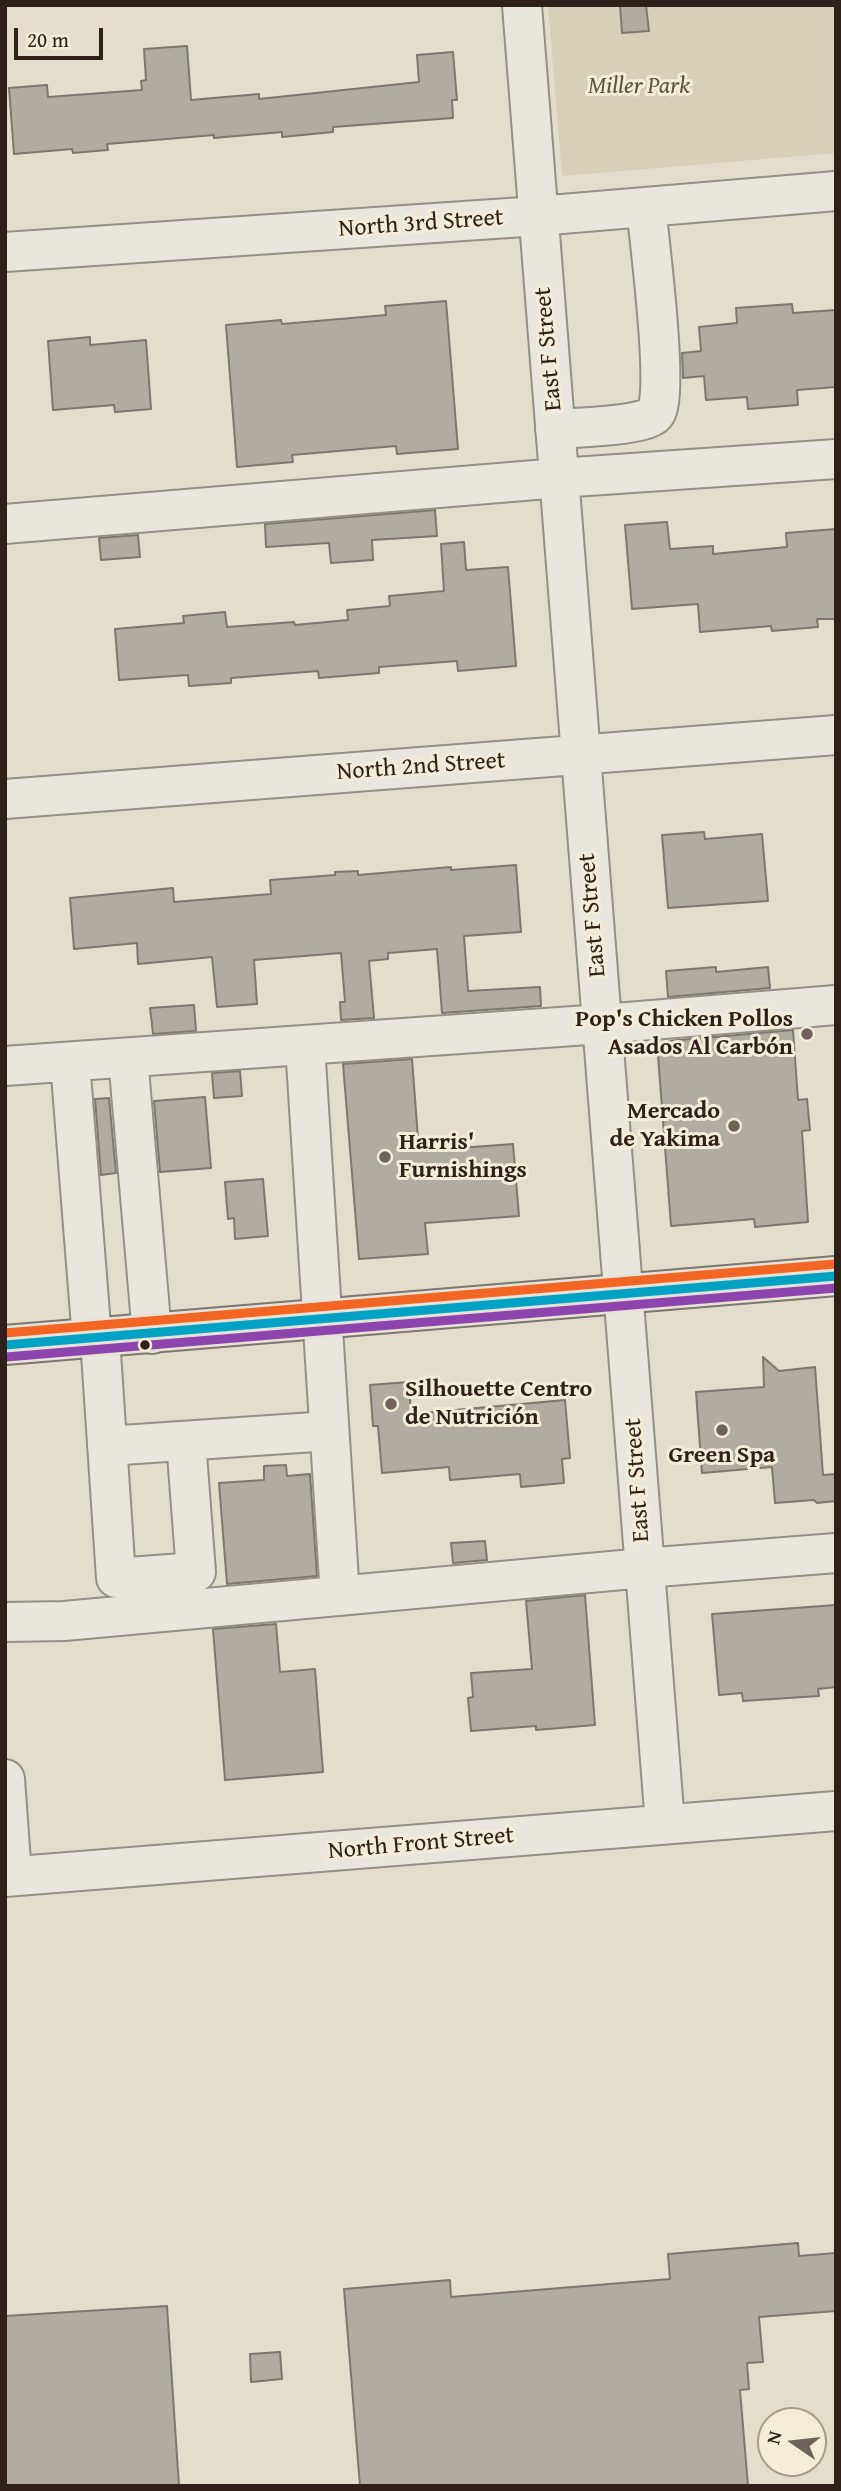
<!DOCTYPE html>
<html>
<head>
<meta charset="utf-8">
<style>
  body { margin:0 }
  #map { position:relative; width:841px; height:2491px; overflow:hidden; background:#e3decc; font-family:"Gentium Book Plus",serif }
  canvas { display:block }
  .frame { position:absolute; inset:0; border:7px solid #30201a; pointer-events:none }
  .north { position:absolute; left:757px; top:2407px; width:70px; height:70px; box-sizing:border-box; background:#f3edd7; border:2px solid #a59b8b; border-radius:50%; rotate:284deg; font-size:19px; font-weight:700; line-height:28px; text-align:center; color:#30201a }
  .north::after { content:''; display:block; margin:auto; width:24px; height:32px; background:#6f6258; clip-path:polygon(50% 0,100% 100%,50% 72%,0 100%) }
  .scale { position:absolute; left:14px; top:28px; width:89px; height:32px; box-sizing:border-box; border:4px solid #30201a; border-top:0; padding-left:9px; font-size:21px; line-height:24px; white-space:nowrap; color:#30201a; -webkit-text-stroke:5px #f3edd7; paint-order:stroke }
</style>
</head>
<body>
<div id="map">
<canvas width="841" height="2491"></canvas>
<div class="frame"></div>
<div class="north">N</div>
<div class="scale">20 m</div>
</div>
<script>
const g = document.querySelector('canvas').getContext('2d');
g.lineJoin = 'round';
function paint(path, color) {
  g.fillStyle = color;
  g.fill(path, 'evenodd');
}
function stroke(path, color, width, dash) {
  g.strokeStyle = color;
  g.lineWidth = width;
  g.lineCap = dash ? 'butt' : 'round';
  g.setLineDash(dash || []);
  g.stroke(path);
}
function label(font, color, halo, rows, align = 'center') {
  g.font = font + ' "Gentium Book Plus",serif';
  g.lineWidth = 6;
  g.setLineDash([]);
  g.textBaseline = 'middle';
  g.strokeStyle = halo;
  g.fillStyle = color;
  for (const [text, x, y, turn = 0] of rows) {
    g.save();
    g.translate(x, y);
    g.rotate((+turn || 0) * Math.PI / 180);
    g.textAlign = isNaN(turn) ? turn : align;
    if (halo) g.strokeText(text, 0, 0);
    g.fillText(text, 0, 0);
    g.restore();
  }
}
const green = new Path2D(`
  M 548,5 L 836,5 L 836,153 L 562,176 Z`);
const building = new Path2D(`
  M 620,5 L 646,5 L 649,31 L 622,33 Z
  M 187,46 L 191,100 L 259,94 L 259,99 L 419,82 L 417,55 L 453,52 L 457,100 L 452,100 L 453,118 L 333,127 L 333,132 L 282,137 L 282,132 L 214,138 L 214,135 L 107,144 L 108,150 L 73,153 L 72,149 L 14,154 L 9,88 L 47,85 L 48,97 L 142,90 L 141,81 L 146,80 L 144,49 Z
  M 446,301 L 458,449 L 397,454 L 396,446 L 292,455 L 293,462 L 237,467 L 226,325 L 281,320 L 282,324 L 386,315 L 385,306 Z
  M 792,304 L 793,313 L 836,310 L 836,387 L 797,390 L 798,405 L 748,409 L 747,397 L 706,400 L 704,376 L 683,378 L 682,353 L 701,351 L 699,327 L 737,323 L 736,308 Z
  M 90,337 L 90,345 L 146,340 L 151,409 L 115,412 L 114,405 L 53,410 L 48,341 Z
  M 435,510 L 437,536 L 372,540 L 373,560 L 331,563 L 329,543 L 266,547 L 265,524 Z
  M 667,522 L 670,549 L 713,546 L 713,554 L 787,547 L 786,533 L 836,529 L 836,619 L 817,619 L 818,627 L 772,631 L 771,626 L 700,632 L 698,604 L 632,609 L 625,525 Z
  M 138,535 L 140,557 L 101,560 L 99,538 Z
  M 464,542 L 466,570 L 508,567 L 516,666 L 458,671 L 457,661 L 379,667 L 379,673 L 319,678 L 318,671 L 231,678 L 231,683 L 189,686 L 188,675 L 119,680 L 115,629 L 184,623 L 183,616 L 225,612 L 227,627 L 294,622 L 295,625 L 348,620 L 347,610 L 390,606 L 389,596 L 444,591 L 441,544 Z
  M 704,832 L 705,839 L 762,834 L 768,901 L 668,908 L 662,835 Z
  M 516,865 L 521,932 L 464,936 L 468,991 L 540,987 L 541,1006 L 442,1013 L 437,949 L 388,953 L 388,959 L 369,961 L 374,1018 L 341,1020 L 340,1002 L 345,1002 L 341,953 L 254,960 L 257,1004 L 217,1007 L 212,957 L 138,964 L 137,943 L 74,949 L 70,898 L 173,888 L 174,902 L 271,894 L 270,880 L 335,875 L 335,872 L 358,871 L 358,875 L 451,867 L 451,870 Z
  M 716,967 L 716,972 L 768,967 L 770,988 L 668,997 L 666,971 Z
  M 194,1005 L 196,1031 L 153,1034 L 150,1008 Z
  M 793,1030 L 798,1100 L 807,1099 L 810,1130 L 802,1131 L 808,1222 L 755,1227 L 754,1219 L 671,1226 L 657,1042 Z
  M 412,1059 L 419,1151 L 513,1144 L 519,1216 L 425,1223 L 428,1254 L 359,1259 L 343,1064 Z
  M 240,1071 L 242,1096 L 214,1098 L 212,1073 Z
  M 205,1097 L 211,1168 L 160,1172 L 154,1101 Z
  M 109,1098 L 116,1173 L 101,1175 L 95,1099 Z
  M 263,1179 L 268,1236 L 235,1239 L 234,1218 L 228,1219 L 225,1182 Z
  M 763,1357 L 779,1371 L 815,1367 L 823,1475 L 836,1474 L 836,1501 L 817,1503 L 814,1500 L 775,1503 L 772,1467 L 702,1473 L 696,1392 L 764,1387 Z
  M 409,1382 L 411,1414 L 565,1400 L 570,1458 L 562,1459 L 564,1483 L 521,1487 L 520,1474 L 450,1480 L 449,1467 L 382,1473 L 378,1426 L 373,1426 L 370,1385 Z
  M 286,1465 L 287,1476 L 310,1474 L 317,1576 L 227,1584 L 219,1483 L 264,1480 L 264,1466 Z
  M 485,1541 L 487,1560 L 453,1563 L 451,1543 Z
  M 585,1595 L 595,1725 L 536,1730 L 536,1726 L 471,1731 L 468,1698 L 473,1697 L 471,1673 L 532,1669 L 526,1601 Z
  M 836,1605 L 836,1687 L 818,1689 L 819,1696 L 788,1698 L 743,1701 L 742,1693 L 719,1695 L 712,1614 Z
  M 276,1624 L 280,1672 L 315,1669 L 323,1772 L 225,1780 L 213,1629 Z
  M 798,2243 L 799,2256 L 836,2253 L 836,2311 L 759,2317 L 763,2362 L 747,2363 L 749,2389 L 740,2390 L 748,2486 L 360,2486 L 344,2289 L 450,2280 L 451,2297 L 670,2279 L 668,2254 Z
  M 167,2306 L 179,2486 L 5,2486 L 5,2316 Z
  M 280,2352 L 282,2379 L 251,2382 L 250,2354 Z`);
const minor = new Path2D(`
  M 522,5 L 665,1824
  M 5,252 L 538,216 L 836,191
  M 555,429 C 574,428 645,426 655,414 C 670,398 649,237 646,207
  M 5,524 L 559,478 L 836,459
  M 5,799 L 836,735
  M 305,1045 L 340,1596
  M 128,1058 L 152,1334
  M 70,1062 L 92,1339
  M 5,1066 L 602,1024 L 836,1005
  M 100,1338 L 116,1578 L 196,1572 L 186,1441
  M 107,1446 L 329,1431
  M 5,1622 L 64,1621 L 644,1568 L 836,1553
  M 5,1779 L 12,1876
  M 5,1877 L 836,1811`);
const major = new Path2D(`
  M 5,1345 L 836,1276`);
const bus1 = new Path2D(`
  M 5,1345 L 836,1276`);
const bus2 = new Path2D(`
  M 6,1357 L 836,1288`);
const bus3 = new Path2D(`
  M 5,1333 L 835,1264`);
const markers = [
  [807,1034,7,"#6f6258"],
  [734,1126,7,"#6f6258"],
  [385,1157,7,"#6f6258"],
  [145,1345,6,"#30201a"],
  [391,1404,7,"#6f6258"],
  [722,1430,7,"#6f6258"]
];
const parkNames = [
  ["Miller Park",639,87]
];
const streetNames = [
  ["North 3rd Street",421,224,-4],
  ["East F Street",549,349,-95],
  ["North 2nd Street",421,767,-4],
  ["East F Street",593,915,-95],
  ["East F Street",638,1480,-94],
  ["North Front Street",421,1844,-5]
];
const poiNames = [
  ["Pop's Chicken Pollos",793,1020],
  ["Asados Al Carbón",793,1048],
  ["Mercado",720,1112],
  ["de Yakima",720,1140],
  ["Harris'",399,1143,"left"],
  ["Furnishings",399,1171,"left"],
  ["Silhouette Centro",405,1390,"left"],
  ["de Nutrición",405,1418,"left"],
  ["Green Spa",722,1456,"center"]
];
paint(green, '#d7cfb7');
paint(building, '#b0aca0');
stroke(building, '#7d776e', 2);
stroke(minor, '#959086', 42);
stroke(major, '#7d776e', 42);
stroke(minor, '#e9e6dd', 38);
stroke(major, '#e6e2d8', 38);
stroke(bus1, '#02a2c5', 9);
stroke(bus2, '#8e44ad', 9);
stroke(bus3, '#f26522', 9);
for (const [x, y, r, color] of markers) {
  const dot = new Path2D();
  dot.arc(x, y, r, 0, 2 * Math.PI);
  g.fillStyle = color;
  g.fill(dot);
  stroke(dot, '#f3edd7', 2.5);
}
label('italic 24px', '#5f5144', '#f3edd7', parkNames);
label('24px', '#30201a', '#f3edd7', streetNames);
label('bold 24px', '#30201a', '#f3edd7', poiNames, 'right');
</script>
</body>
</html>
